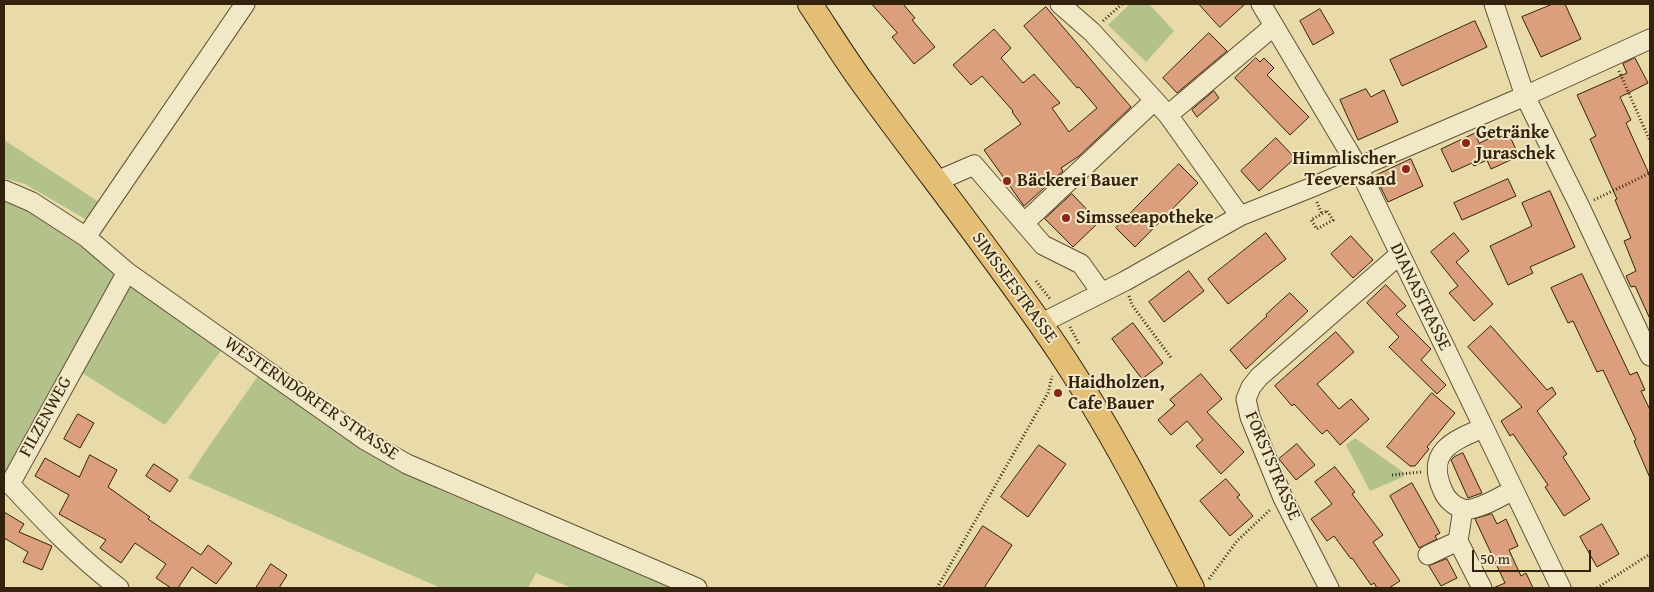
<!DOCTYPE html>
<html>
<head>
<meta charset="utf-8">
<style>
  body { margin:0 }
  #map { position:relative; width:1654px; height:592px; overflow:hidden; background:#e8dba8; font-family:"Gentium Book Plus",serif }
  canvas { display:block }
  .frame { position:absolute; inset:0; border:5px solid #33220d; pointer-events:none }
  .scale { position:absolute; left:1472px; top:550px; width:119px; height:22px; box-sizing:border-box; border:2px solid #33220d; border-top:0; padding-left:6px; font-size:15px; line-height:18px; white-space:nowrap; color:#33220d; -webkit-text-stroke:4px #f0e8c6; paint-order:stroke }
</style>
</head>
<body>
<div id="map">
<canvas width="1654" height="592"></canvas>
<div class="frame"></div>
<div class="scale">50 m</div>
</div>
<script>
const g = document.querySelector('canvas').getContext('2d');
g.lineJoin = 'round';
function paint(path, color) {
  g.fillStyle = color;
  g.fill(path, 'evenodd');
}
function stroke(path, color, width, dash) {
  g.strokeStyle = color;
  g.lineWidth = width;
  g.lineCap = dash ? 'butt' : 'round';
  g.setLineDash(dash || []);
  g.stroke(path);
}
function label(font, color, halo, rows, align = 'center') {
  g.font = font + ' "Gentium Book Plus",serif';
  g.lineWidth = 4;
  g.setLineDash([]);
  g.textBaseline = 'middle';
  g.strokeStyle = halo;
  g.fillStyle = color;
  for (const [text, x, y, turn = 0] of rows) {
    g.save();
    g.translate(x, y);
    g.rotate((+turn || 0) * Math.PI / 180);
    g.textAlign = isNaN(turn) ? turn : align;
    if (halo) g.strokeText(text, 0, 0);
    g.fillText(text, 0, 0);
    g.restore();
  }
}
const green = new Path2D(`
  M 1130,4 L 1149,4 L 1174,31 L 1146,62 L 1108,25 Z
  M 4,140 L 99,202 L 87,220 L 25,184 L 4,178 Z
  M 4,199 L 16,203 L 119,272 L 11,470 L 4,473 Z
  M 132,285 L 224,347 L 165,425 L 79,371 Z
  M 260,373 L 440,490 L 672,588 L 572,588 L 536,573 L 528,588 L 441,588 L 188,478 L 205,452 Z
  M 1355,438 L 1403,472 L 1403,477 L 1370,491 L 1346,445 Z`);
const building = new Path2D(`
  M 872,4 L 903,4 L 915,18 L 912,20 L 935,47 L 914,64 L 892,37 L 897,33 Z
  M 1199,4 L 1245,4 L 1220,27 Z
  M 1553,4 L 1565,4 L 1581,39 L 1541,57 L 1522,17 Z
  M 1046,7 L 1131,107 L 1079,156 L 1061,168 L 1063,171 L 1024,206 L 984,150 L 1021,124 L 1012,112 L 1013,111 L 982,76 L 971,85 L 953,65 L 994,29 L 1011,48 L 1001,58 L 1023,83 L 1034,74 L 1060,103 L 1052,108 L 1069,132 L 1097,108 L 1079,87 L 1077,88 L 1024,26 Z
  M 1320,9 L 1334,33 L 1313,45 L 1300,21 Z
  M 1475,21 L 1487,47 L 1402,86 L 1390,60 Z
  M 1209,33 L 1227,51 L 1177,93 L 1163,78 Z
  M 1256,58 L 1260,62 L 1264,58 L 1274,68 L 1267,75 L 1309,117 L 1290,135 L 1235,78 Z
  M 1635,58 L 1648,83 L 1620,97 L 1631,120 L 1626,123 L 1650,176 L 1650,319 L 1635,286 L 1631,287 L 1626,276 L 1636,271 L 1624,241 L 1631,238 L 1615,200 L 1617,199 L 1590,139 L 1596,136 L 1577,95 L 1627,73 L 1623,64 Z
  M 1366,89 L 1371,97 L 1384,90 L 1398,122 L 1358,140 L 1340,100 Z
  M 1214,91 L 1219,98 L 1197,117 L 1192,110 Z
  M 1507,130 L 1519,156 L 1491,169 L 1487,160 L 1474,166 L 1472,163 L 1452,172 L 1441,149 L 1475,133 L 1479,143 Z
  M 1276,138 L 1295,158 L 1259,191 L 1241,171 Z
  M 1411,159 L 1423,186 L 1388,202 L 1375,176 Z
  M 1179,164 L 1198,183 L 1135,247 L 1116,228 Z
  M 1508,179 L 1516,196 L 1462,220 L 1454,203 Z
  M 1550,191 L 1575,247 L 1530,267 L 1533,273 L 1508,285 L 1490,246 L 1532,226 L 1522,203 Z
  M 1072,194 L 1099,222 L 1073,247 L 1045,219 Z
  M 1266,233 L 1286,259 L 1228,304 L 1208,279 Z
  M 1454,233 L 1469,251 L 1456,262 L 1493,304 L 1474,321 L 1449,293 L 1458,286 L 1431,252 Z
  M 1351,236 L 1373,260 L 1353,278 L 1331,254 Z
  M 1189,271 L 1204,291 L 1164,322 L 1149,302 Z
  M 1582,274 L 1630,375 L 1637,372 L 1645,390 L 1641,391 L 1650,410 L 1650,478 L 1634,441 L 1636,440 L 1603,370 L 1597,372 L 1573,321 L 1568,323 L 1551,288 Z
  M 1386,285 L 1406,306 L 1396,314 L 1431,349 L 1421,360 L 1446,385 L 1437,394 L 1389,347 L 1399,337 L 1367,303 Z
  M 1290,293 L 1308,311 L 1246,369 L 1230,350 L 1267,316 L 1266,315 Z
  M 1133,323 L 1163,363 L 1142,379 L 1112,339 Z
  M 1491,326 L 1547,390 L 1552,387 L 1556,394 L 1537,411 L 1567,454 L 1563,457 L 1590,499 L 1564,516 L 1545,487 L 1548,485 L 1513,434 L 1510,436 L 1501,421 L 1522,407 L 1468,347 Z
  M 1336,332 L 1354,352 L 1317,384 L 1339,409 L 1351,399 L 1369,419 L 1340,445 L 1327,430 L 1322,434 L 1294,404 L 1292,406 L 1275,386 Z
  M 1201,374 L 1222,399 L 1207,412 L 1244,452 L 1221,474 L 1196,446 L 1203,440 L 1187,421 L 1171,435 L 1158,420 L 1175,405 L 1170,400 Z
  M 1432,393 L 1455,413 L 1427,447 L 1429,449 L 1415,466 L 1410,466 L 1387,447 Z
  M 78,414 L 94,423 L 80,448 L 64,439 Z
  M 1297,444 L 1315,465 L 1296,480 L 1279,459 Z
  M 1039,445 L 1066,464 L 1028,517 L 1001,497 Z
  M 1463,453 L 1482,493 L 1468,498 L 1451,460 L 1454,457 Z
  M 90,455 L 117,470 L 108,487 L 150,517 L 148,519 L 201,555 L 208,545 L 232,563 L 216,584 L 192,567 L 178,588 L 171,588 L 156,578 L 166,564 L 135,543 L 121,563 L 100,548 L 106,540 L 59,514 L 69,495 L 35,476 L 45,458 L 79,477 Z
  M 154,464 L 178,480 L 170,492 L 146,476 Z
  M 1335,467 L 1355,492 L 1352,494 L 1383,535 L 1373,542 L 1400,581 L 1389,588 L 1377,588 L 1374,583 L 1371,585 L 1352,558 L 1351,559 L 1334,536 L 1327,541 L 1311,519 L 1332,504 L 1315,482 Z
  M 1226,479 L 1240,495 L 1237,497 L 1253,516 L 1230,536 L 1200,501 Z
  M 1412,483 L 1440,533 L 1435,536 L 1437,539 L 1419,548 L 1390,496 Z
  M 4,512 L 24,524 L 19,532 L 52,546 L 42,570 L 23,562 L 28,552 L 4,538 Z
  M 1492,514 L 1497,524 L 1506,519 L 1518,546 L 1509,550 L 1521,576 L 1526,573 L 1533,588 L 1493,588 L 1505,583 L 1475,519 Z
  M 1602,524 L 1619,554 L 1597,567 L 1580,537 Z
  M 983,526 L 1012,545 L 984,588 L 943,588 Z
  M 1447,559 L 1457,578 L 1441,586 L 1429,566 Z
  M 271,564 L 287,575 L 279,588 L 256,588 Z`);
const path = new Path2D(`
  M 1103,21 L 1122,4
  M 1619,71 L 1650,141
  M 1594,200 L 1650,173
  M 1317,202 L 1322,214
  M 1327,211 L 1333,220 L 1317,229 L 1311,220 Z
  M 1036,281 L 1051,300
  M 1129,296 L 1132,305 L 1172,359
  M 1070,327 L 1079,344
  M 1392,475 L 1421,472
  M 1209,579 L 1237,541 L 1271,509
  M 937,588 L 1048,393 L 1052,376
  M 1597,588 L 1650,554`);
const minor = new Path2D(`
  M 1060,4 L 1092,32 L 1168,115 L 1240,216
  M 1261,4 L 1358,167 L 1561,588
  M 1494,4 L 1525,96 L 1580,207 L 1650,356
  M 1168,115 L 1274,26
  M 937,181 L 974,165 L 1043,245 L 1081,264 L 1101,292
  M 4,190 L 32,202 L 86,237 L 127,272 L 365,440 L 407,464 L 697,588
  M 1024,223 L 1154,101
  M 86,237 L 245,4
  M 1040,324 L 1125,281 L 1240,216 L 1310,188 L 1525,96 L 1650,39
  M 1483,428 C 1452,441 1425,452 1443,491 C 1446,499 1455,507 1463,509 C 1475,512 1502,496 1513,490
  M 1458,541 L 1482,588
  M 1428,555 L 1458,541 L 1463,509
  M 119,588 C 77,556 45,522 10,484 L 127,272
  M 1329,588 L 1283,498 L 1250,417 L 1246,399 L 1251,387 L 1259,377 L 1399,255`);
const major = new Path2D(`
  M 810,4 C 828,31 845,59 865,86 C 929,174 998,260 1059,351 C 1109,426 1151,508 1192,588`);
const markers = [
  [1466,143,5,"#8f2418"],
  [1406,169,5,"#8f2418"],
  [1007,181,5,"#8f2418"],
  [1066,218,5,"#8f2418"],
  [1058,393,5,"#8f2418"]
];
const poiNames = [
  ["Getränke",1476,133],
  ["Juraschek",1476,154],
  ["Himmlischer",1396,159,"right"],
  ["Teeversand",1396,180,"right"],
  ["Bäckerei Bauer",1017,181],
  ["Simsseeapotheke",1076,218],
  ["Haidholzen,",1068,383],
  ["Cafe Bauer",1068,404]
];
const streetNames = [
  ["SIMSSEESTRASSE",1014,288,54],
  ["DIANASTRASSE",1420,297,64],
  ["WESTERNDORFER STRASSE",311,399,34],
  ["FILZENWEG",46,417,-61],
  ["FORSTSTRASSE",1272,466,67]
];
paint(green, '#b3c18a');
paint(building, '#db9f7b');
stroke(building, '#33220d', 1);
stroke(minor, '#605034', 21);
stroke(major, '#33220d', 26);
stroke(path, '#33220d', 3, [1, 2.5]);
stroke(minor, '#f0e8c6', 19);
stroke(major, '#e4be74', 24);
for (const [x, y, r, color] of markers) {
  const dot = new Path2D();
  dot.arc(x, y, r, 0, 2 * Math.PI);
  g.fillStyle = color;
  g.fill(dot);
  stroke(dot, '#f0e8c6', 2);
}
label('bold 18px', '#33220d', '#f0e8c6', poiNames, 'left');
label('18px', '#33220d', '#f0e8c6', streetNames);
</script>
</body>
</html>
